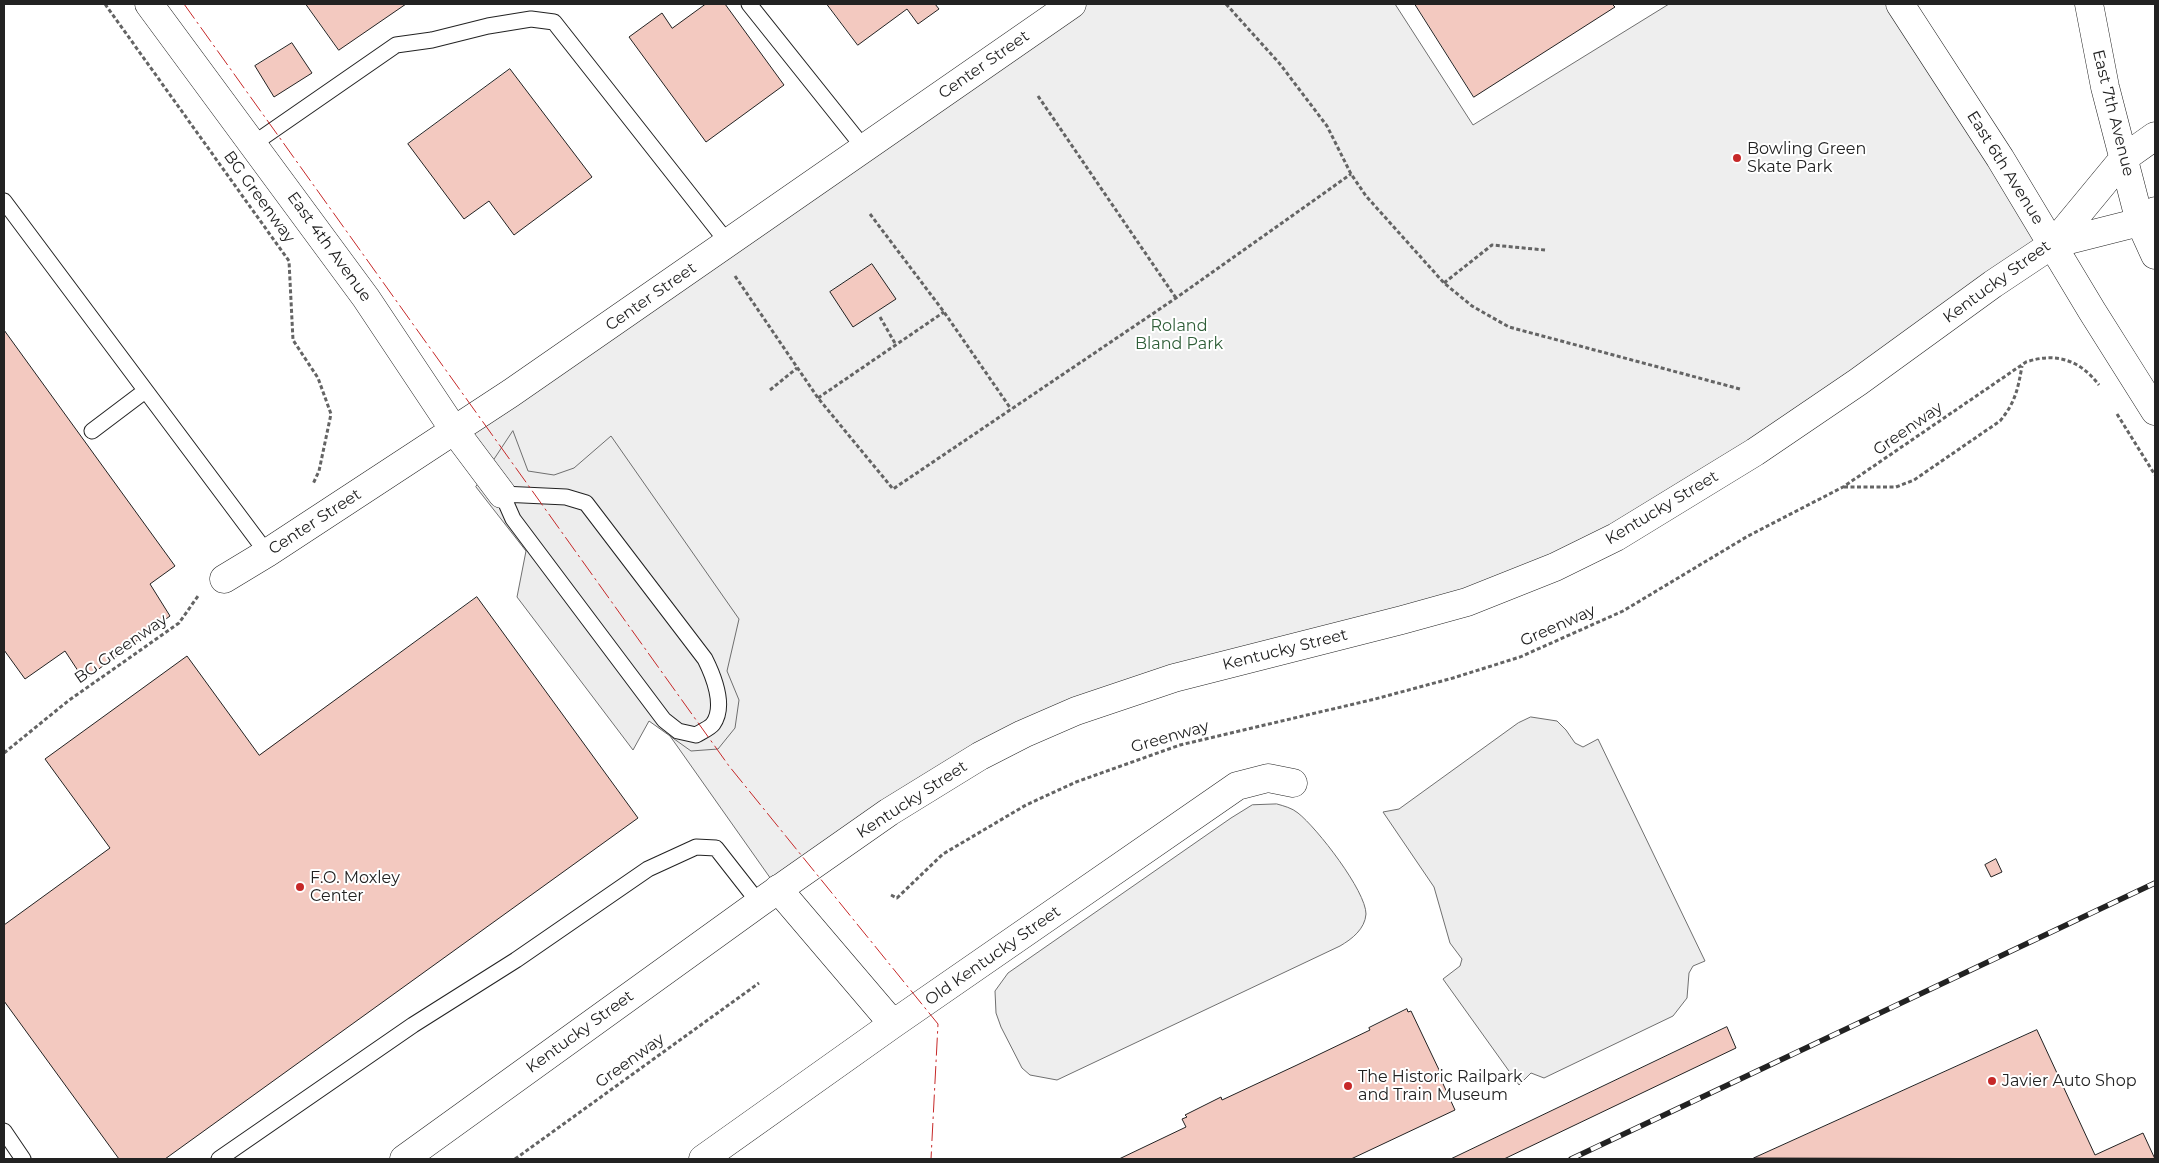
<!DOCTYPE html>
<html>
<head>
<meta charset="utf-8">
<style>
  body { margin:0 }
  #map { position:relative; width:2159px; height:1163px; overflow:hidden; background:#fff; font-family:Montserrat,sans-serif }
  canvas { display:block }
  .frame { position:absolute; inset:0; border:5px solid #222; pointer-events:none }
</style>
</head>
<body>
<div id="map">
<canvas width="2159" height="1163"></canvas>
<div class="frame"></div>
</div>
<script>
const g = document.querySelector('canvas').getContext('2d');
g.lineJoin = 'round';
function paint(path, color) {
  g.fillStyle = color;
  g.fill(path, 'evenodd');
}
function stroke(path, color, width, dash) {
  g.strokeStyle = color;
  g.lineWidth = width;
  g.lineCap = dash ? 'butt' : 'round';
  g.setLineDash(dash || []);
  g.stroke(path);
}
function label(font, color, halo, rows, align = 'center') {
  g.font = font + ' Montserrat,sans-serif';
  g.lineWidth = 4;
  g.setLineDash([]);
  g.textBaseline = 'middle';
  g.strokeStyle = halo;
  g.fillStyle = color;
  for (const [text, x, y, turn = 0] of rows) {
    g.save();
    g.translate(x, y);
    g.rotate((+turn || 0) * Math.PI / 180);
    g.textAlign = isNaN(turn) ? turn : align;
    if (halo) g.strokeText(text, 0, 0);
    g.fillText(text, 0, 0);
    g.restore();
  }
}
const green = new Path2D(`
  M 1075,4 L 1395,4 L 1473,125 L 1669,4 L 1900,4 L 2053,244 L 1595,548 L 1023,734 L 778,889 L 454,430 Z
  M 1277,804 C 1284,806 1292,808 1298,813 C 1317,828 1366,891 1366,914 C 1365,929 1352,939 1340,946 L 1057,1080 L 1030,1075 L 1022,1068 L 1001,1027 L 996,1013 L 995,991 L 1008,973 L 1231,818 L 1252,805 Z`);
const parking = new Path2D(`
  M 513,431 L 528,471 L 554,475 L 574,468 L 611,436 L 739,619 L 727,671 L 739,700 L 735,728 L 718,749 L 691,751 L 649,721 L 633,750 L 517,597 L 526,551 L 476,487 Z
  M 1531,717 L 1557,721 L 1566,730 L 1575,743 L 1583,747 L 1598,739 L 1705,961 L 1693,966 L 1689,973 L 1687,998 L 1673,1016 L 1544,1078 L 1531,1073 L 1519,1085 L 1443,979 L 1460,966 L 1462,959 L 1450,943 L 1434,887 L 1383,812 L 1399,809 L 1518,723 Z`);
const building = new Path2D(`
  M 306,4 L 406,4 L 339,50 Z
  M 706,4 L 725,4 L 784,85 L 706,142 L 629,37 L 662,13 L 672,28 Z
  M 827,4 L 935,4 L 939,9 L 918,24 L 907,9 L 858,45 Z
  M 1415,4 L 1612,4 L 1615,7 L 1474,97 Z
  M 292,43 L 312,73 L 274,97 L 255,66 Z
  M 510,69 L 592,177 L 514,235 L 489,201 L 464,219 L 408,144 Z
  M 872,264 L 896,299 L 853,327 L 830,292 Z
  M 4,330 L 175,566 L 150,584 L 170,616 L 84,680 L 65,651 L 25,679 L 4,650 Z
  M 477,597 L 638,818 L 165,1159 L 119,1159 L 4,1001 L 4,925 L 110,848 L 45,759 L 187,656 L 259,755 Z
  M 1996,859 L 2002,872 L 1991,877 L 1985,865 Z
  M 1407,1009 L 1408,1012 L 1411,1011 L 1441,1074 L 1439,1075 L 1455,1110 L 1351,1159 L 1119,1159 L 1186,1127 L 1182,1119 L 1187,1117 L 1185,1115 L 1221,1097 L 1222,1100 L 1297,1065 L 1370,1030 L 1369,1028 Z
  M 1727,1027 L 1736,1048 L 1504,1159 L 1451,1159 Z
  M 2037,1030 L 2095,1155 L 2143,1133 L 2155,1159 L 1754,1158 Z`);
const path = new Path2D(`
  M 105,4 L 289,261 L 293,340 L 318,378 L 331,414 L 319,471 L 313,484
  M 1226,4 L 1280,64 L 1327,126 L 1351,174 L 1366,196 L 1444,283 L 1472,306 L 1509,327 L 1740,389
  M 1038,96 L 1176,298
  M 870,214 L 944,312 L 1011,409
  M 735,276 L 818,398 L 893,489 L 1176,298 L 1351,174
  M 1444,283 L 1492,245 L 1545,250
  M 880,317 L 896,345
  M 770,390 L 797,368
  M 818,398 L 944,312
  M 2117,414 L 2155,475
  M 1844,487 L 1896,487 L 1914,480 L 2000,421 C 2015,403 2018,389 2022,366
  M 4,753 L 68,701 L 179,623 L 198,596
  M 891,895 L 897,898 L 943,854 L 1026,805 L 1076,782 L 1180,745 L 1375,699 L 1453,678 L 1520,657 L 1623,611 L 1748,536 L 1843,487 L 2026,362 C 2056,352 2080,360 2099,385
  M 515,1159 L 759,983`);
const service = new Path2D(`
  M 749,4 L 864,148
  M 253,144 L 396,45 L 432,40 L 488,26 L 531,19 L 554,22 L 728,243
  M 4,201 L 267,553
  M 92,431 L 145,391
  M 502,494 L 566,497 L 586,503 L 705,659 C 713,675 726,706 713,724 C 710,728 701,732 696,735 L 678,731 L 664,720 L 513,519 Z
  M 4,1131 L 23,1159
  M 219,1159 L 413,1025 L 516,960 L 648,869 L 696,847 L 716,848 L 759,903`);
const minor = new Path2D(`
  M 149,4 L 366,298 L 454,430 L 502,494
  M 224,579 L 267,553 L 511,393 L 1072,4
  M 778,889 L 893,1024
  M 703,1159 L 893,1024 L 1237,786 L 1268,778 L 1293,783`);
const primary = new Path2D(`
  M 1900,4 L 2000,158 L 2092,311 L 2155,411
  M 2089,4 L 2105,87 L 2140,222 L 2155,255
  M 2053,244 L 2140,222 L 2155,211
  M 404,1159 L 759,903 L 889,812 L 980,756 L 1023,734 L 1076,711 L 1174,678 L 1402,620 L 1467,602 L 1555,567 L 1616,537 L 1755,452 L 1858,382 L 1993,284 L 2053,244 L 2124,158 L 2155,136`);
const rail = new Path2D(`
  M 1571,1159 L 2155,883`);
const power = new Path2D(`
  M 184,4 L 729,766 L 938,1024 L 931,1159`);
const markers = [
  [1737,158,5,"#c62828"],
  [300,887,5,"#c62828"],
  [1992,1081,5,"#c62828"],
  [1348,1086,5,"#c62828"]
];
const streetNames = [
  ["Center Street",984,65,-35],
  ["East 7th Avenue",2113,113,76],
  ["East 6th Avenue",2005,168,58],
  ["BG Greenway",259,197,54],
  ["East 4th Avenue",329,247,54],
  ["Kentucky Street",1997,282,-36],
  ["Center Street",651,297,-35],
  ["Greenway",1908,429,-35],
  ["Kentucky Street",1662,508,-31],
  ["Center Street",315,522,-33],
  ["Greenway",1558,626,-24],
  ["BG Greenway",121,649,-35],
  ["Kentucky Street",1285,650,-14],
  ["Greenway",1170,737,-16],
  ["Kentucky Street",912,800,-33],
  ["Old Kentucky Street",993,956,-35],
  ["Kentucky Street",580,1032,-36],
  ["Greenway",630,1061,-36]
];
const poiNames = [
  ["Bowling Green",1747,149],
  ["Skate Park",1747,167],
  ["F.O. Moxley",310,878],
  ["Center",310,896],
  ["The Historic Railpark",1358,1077],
  ["and Train Museum",1358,1095],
  ["Javier Auto Shop",2002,1081]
];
const parkNames = [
  ["Roland",1179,326],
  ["Bland Park",1179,344]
];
paint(green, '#eee');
stroke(green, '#6f6f6f', 1);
paint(parking, '#ededed');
stroke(parking, '#6f6f6f', 1);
paint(building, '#f3c9c0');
stroke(building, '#222', 1);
stroke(service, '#222', 17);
stroke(minor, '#222', 29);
stroke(primary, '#222', 29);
stroke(path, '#646464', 3, [4, 2.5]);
stroke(service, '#fff', 15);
stroke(minor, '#fff', 28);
stroke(primary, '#fff', 28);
stroke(rail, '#222', 5.5);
stroke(rail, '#fff', 4, [11]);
stroke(power, '#c62828', 1, [18, 4, 2.5, 4]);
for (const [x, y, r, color] of markers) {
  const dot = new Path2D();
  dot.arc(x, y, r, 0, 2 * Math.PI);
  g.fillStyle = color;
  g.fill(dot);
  stroke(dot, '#fff', 2);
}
label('16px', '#222', '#fff', streetNames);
label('16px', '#222', '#fff', poiNames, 'left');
label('16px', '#2f5e38', '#fff', parkNames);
</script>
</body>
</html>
